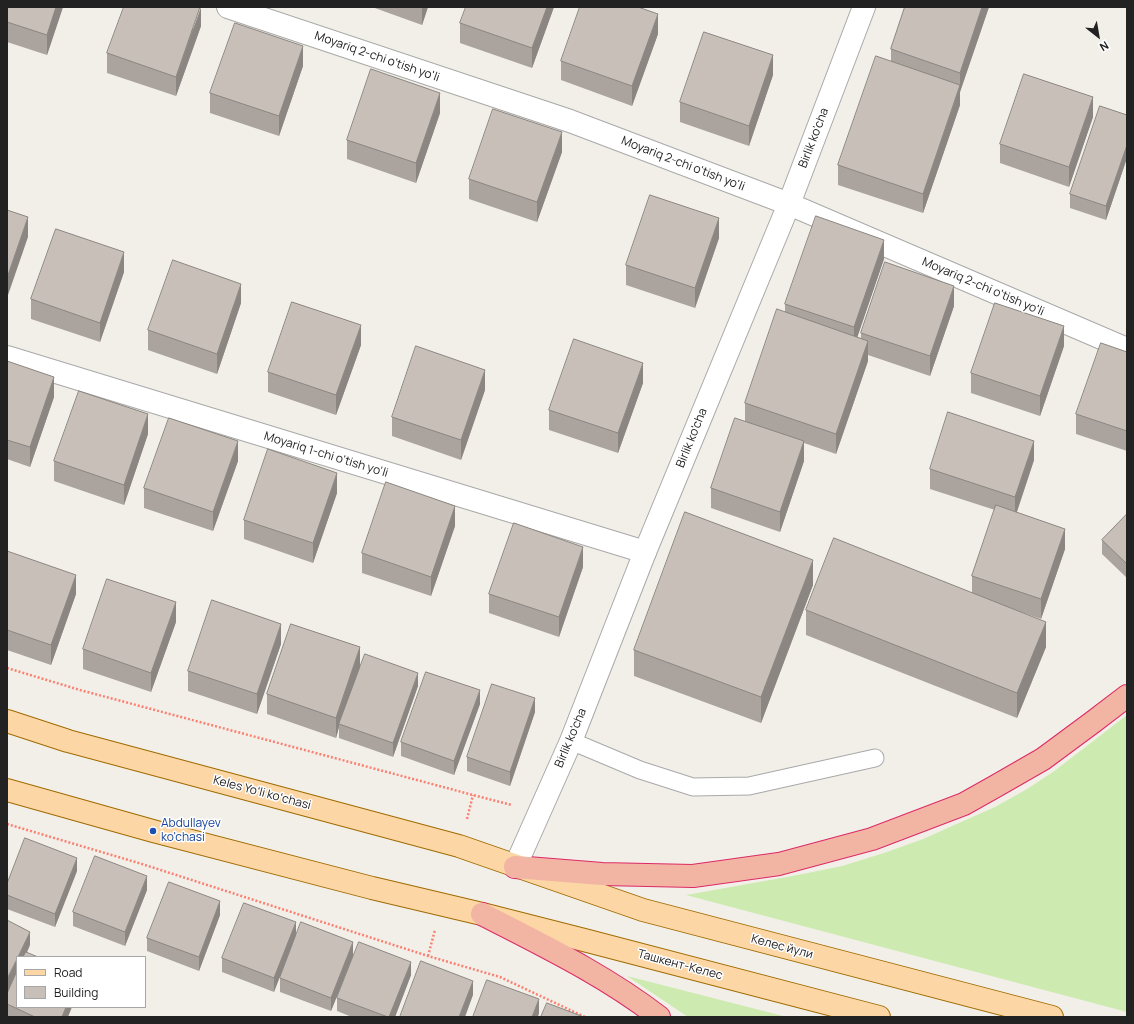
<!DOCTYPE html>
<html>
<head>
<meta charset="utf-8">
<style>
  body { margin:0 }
  #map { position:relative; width:1134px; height:1024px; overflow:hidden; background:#f2efe9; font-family:Manrope,sans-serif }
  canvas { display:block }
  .frame { position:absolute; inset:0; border:8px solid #222; pointer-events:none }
  .legend { position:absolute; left:16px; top:956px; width:130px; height:52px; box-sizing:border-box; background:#fff; border:1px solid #a7a7a7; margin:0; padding:5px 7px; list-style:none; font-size:12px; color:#222 }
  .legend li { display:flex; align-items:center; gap:8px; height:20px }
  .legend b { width:20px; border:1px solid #a7a7a7 }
  .north { position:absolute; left:1078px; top:16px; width:40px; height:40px; -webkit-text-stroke:3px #fff; paint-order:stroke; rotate:149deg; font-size:11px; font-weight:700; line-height:16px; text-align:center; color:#222 }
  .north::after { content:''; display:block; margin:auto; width:14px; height:18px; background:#222; clip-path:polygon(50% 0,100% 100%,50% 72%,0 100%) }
</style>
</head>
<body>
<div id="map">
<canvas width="1134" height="1024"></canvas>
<div class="frame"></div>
<ul class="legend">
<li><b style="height:5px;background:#fcd6a4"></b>Road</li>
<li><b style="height:11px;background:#c7bfb8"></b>Building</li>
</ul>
<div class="north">N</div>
</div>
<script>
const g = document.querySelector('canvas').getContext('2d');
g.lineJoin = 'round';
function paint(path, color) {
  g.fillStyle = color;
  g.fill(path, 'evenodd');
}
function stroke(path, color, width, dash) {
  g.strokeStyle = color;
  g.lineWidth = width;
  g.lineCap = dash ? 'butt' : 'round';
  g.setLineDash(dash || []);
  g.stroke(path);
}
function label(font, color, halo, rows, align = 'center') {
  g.font = font + ' Manrope,sans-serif';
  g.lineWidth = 3;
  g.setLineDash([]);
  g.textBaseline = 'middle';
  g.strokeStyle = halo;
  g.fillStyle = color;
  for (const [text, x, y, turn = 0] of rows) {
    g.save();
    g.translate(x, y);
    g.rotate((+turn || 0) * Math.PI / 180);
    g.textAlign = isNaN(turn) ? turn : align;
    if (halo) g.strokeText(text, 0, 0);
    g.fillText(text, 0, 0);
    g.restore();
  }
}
const grass = new Path2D(`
  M 1127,715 L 1127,1012 L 686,895 L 798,875 L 842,866 L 884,853 L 923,839 L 995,807 L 1027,789 L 1053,772 Z
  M 627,976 L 787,1017 L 688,1017 Z`);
const path = new Path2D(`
  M 7,668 L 80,690 L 473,795 L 512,805
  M 467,819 L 473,795
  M 7,824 L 142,864 L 428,956 L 500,977 L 585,1017
  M 428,956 L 435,930`);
const service = new Path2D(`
  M 571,741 L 640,770 L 693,787 L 749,786 L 875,758`);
const minor = new Path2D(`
  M 228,7 L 570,121 L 789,204 L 1127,349
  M 7,357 L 645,552`);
const tertiary = new Path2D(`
  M 515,867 L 571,741 L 645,552 L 789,204 L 864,7`);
const primary = new Path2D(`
  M 7,721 L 68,741 L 459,846 L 643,910 L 1052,1017
  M 7,790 L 153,831 L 372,888 L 482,914 L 584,940 L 879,1017`);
const trunk = new Path2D(`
  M 515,867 L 602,874 L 693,876 L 779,864 L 872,839 L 964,804 L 996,786 L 1043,759 L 1093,722 L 1127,696
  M 482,914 C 542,945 605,975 659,1017`);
const wall = new Path2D(`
  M 7,7 L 63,7 L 47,55 L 7,42 Z
  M 372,7 L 428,7 L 422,25 Z
  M 554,7 L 532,68 L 460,43 L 460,23 Z
  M 905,7 L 989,7 L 960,92 L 960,105 L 923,213 L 838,185 L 838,165 L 891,61 L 891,49 Z
  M 201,26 L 176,96 L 107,73 L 107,53 Z
  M 658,34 L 632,106 L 561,80 L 561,61 Z
  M 303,66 L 279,136 L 210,113 L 210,93 Z
  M 773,75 L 749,146 L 680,122 L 680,102 Z
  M 440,113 L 416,183 L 347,159 L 347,140 Z
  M 1127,115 L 1127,158 L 1106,220 L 1070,208 L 1070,194 Z
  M 1093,117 L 1069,187 L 1000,163 L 1000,144 Z
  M 562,152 L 537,222 L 469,199 L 469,179 Z
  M 719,238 L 695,308 L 626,285 L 626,265 Z
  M 884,259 L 857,337 L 861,338 L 861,333 L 954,306 L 930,376 L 868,355 L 868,361 L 836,454 L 804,443 L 804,461 L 780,532 L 711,508 L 711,488 L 745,422 L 745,403 L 785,312 L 785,304 Z
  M 124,272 L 100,342 L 31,319 L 31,299 Z
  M 241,303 L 217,374 L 148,350 L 148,330 Z
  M 361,345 L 336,415 L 268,392 L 268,372 Z
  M 1064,346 L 1040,416 L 971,393 L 971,373 Z
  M 1127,352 L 1127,451 L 1076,434 L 1076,414 Z
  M 7,361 L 54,397 L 30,467 L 7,459 Z
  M 643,383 L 618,453 L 549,430 L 549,410 Z
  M 485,390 L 461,460 L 392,436 L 392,417 Z
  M 148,434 L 124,505 L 54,481 L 54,461 Z
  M 1034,460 L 1017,512 L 1065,549 L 1041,619 L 1021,612 L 1046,647 L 1017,718 L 806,635 L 806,610 L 972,593 L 972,576 L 995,510 L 930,489 L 930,469 Z
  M 238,461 L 213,531 L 144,508 L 144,488 Z
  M 337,493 L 313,563 L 244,539 L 244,520 Z
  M 1127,514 L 1127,578 L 1102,554 L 1102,540 Z
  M 455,526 L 431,596 L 362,573 L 362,553 Z
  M 7,551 L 76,594 L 51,665 L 7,650 Z
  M 583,567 L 559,637 L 489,613 L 489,594 Z
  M 813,585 L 761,723 L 634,676 L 634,650 Z
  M 176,622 L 151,692 L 83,669 L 83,649 Z
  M 281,644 L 257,714 L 188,691 L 188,671 Z
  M 360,667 L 418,686 L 393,757 L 339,738 L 339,727 L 336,738 L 267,714 L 267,694 Z
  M 480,704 L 454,775 L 401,756 L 401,742 Z
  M 535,712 L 510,786 L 467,771 L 467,757 Z
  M 77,871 L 55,927 L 7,909 L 7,884 Z
  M 147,890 L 125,946 L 73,926 L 73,912 Z
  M 220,915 L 199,971 L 147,951 L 147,938 Z
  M 296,922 L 274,992 L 222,972 L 222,958 Z
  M 30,945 L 27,952 L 68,1017 L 7,1017 L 7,994 L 11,986 Z
  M 353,956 L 331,1011 L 280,992 L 280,978 Z
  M 411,975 L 395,1017 L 352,1017 L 337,1011 L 337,998 Z`);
const shadedWall = new Path2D(`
  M 56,7 L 63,7 L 47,55 L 47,35 Z
  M 201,7 L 201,26 L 176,96 L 176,77 Z
  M 422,7 L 428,7 L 422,25 Z
  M 547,7 L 554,7 L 532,68 L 532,48 Z
  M 982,7 L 989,7 L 960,92 L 960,105 L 923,213 L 923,194 L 960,86 L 960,73 Z
  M 658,14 L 658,34 L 632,106 L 632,86 Z
  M 303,46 L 303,66 L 279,136 L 279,116 Z
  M 773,55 L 773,75 L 749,146 L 749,126 Z
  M 440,93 L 440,113 L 416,183 L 416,163 Z
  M 1093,97 L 1093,117 L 1069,187 L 1069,167 Z
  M 562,132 L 562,152 L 537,222 L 537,202 Z
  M 1127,145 L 1127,158 L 1106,220 L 1106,206 Z
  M 28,217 L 28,237 L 7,298 L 7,278 Z
  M 719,218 L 719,238 L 695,308 L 695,288 Z
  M 884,240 L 884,259 L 854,347 L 854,327 Z
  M 124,252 L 124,272 L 100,342 L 100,323 Z
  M 241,284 L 241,303 L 217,374 L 217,354 Z
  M 954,286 L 954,306 L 930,376 L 930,356 Z
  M 361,325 L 361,345 L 336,415 L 336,395 Z
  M 1064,326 L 1064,346 L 1040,416 L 1040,396 Z
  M 868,341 L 868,361 L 836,454 L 836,434 Z
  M 643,363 L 643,383 L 618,453 L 618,433 Z
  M 485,370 L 485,390 L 461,460 L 461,440 Z
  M 54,377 L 54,397 L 30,467 L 30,447 Z
  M 148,414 L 148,434 L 124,505 L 124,485 Z
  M 238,441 L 238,461 L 213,531 L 213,512 Z
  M 804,441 L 804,461 L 780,532 L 780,512 Z
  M 1034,441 L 1034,460 L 1015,517 L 1015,497 Z
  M 337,473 L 337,493 L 313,563 L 313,543 Z
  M 455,506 L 455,526 L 431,596 L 431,577 Z
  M 1065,529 L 1065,549 L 1041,619 L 1041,599 Z
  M 583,547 L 583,567 L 559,637 L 559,617 Z
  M 813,560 L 813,585 L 761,723 L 761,697 Z
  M 76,575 L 76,594 L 51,665 L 51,645 Z
  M 176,602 L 176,622 L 151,692 L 151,673 Z
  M 1046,622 L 1046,647 L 1017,718 L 1017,693 Z
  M 281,624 L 281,644 L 257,714 L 257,694 Z
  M 360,647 L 360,667 L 339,724 L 339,727 L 336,738 L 336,718 Z
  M 418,673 L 418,686 L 393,757 L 393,743 Z
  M 480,690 L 480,704 L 454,775 L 454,761 Z
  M 535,698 L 535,712 L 510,786 L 510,772 Z
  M 77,858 L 77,871 L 55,927 L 55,914 Z
  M 147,876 L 147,890 L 125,946 L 125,932 Z
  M 220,901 L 220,915 L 199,971 L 199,957 Z
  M 296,922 L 296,936 L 274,992 L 274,978 Z
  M 30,932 L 30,945 L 25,957 L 18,957 Z
  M 353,942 L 353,956 L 331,1011 L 331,998 Z
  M 17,959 L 17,973 L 7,993 L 7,979 Z
  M 411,962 L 411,975 L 395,1017 L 389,1017 Z
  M 473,981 L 473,995 L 465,1017 L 459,1017 Z
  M 539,999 L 539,1013 L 538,1017 L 532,1017 Z
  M 66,1007 L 72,1007 L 68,1017 L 62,1017 Z`);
const building = new Path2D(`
  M 7,7 L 56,7 L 47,35 L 7,22 Z
  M 124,7 L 200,7 L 176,77 L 107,53 Z
  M 466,7 L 547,7 L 532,48 L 460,23 Z
  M 580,7 L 638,7 L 658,14 L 632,86 L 561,61 Z
  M 905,7 L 982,7 L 960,73 L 891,49 Z
  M 235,23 L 303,46 L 279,116 L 210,93 Z
  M 704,32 L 773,55 L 749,126 L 680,102 Z
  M 876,56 L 960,85 L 923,194 L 838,165 Z
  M 371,69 L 440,93 L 416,163 L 347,140 Z
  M 1024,74 L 1093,97 L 1069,167 L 1000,144 Z
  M 1100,106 L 1127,115 L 1127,145 L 1106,206 L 1070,194 Z
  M 493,109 L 562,132 L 537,202 L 469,179 Z
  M 650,195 L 719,218 L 695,288 L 626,265 Z
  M 7,210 L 28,217 L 7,278 Z
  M 816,216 L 884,240 L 854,327 L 785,304 Z
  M 56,229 L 124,252 L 100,323 L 31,299 Z
  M 173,260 L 241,284 L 217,354 L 148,330 Z
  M 885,262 L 954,286 L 930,356 L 861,333 Z
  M 292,302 L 361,325 L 336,395 L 268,372 Z
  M 995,303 L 1064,326 L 1040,396 L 971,373 Z
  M 777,309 L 868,341 L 836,434 L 745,403 Z
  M 574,339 L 643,363 L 618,433 L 549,410 Z
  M 1101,343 L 1127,352 L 1127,431 L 1076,414 Z
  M 416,346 L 485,370 L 461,440 L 392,417 Z
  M 7,361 L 54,377 L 30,447 L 7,440 Z
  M 79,391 L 148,414 L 124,485 L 54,461 Z
  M 948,412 L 1034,441 L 1015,497 L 930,469 Z
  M 169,418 L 238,441 L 213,512 L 144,488 Z
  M 735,418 L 804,441 L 780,512 L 711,488 Z
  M 268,449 L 337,473 L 313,543 L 244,520 Z
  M 386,482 L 455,506 L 431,577 L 362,553 Z
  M 996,505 L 1065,529 L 1041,599 L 972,576 Z
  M 685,512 L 813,560 L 761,697 L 634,650 Z
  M 1127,514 L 1127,564 L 1102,540 Z
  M 514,523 L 583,547 L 559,617 L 489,594 Z
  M 834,538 L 1046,622 L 1017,693 L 806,610 Z
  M 7,551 L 76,575 L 51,645 L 7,630 Z
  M 107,579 L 176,602 L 151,673 L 83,649 Z
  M 212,600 L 281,624 L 257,694 L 188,671 Z
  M 291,624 L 360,647 L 336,718 L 267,694 Z
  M 365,654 L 418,673 L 393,743 L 339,724 Z
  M 426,672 L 480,690 L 454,761 L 401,742 Z
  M 492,684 L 535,698 L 510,772 L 467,757 Z
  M 25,838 L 77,858 L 55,914 L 7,895 L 7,884 Z
  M 95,856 L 147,876 L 125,932 L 73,912 Z
  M 169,882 L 220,901 L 199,957 L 147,938 Z
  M 244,903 L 296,922 L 274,978 L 222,958 Z
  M 7,920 L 30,932 L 18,957 L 17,957 L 17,959 L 7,979 Z
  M 301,922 L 353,942 L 331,998 L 280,978 Z
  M 359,942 L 411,962 L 389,1017 L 388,1017 L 337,998 Z
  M 26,952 L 38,957 L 23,957 Z
  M 421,961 L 473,981 L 459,1017 L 400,1017 Z
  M 17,971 L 17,1007 L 66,1007 L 62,1017 L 35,1017 L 7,1004 L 7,994 Z
  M 487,980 L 539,999 L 532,1017 L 473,1017 Z
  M 547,1003 L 584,1017 L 541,1017 Z`);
const markers = [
  [153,831,4,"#1a4fb4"]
];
const streetNames = [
  ["Moyariq 2-chi o'tish yo'li",377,57,19],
  ["Birlik ko'cha",814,138,-69],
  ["Moyariq 2-chi o'tish yo'li",683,164,21],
  ["Moyariq 2-chi o'tish yo'li",983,287,23],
  ["Birlik ko'cha",692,438,-68],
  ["Moyariq 1-chi o'tish yo'li",326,455,17],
  ["Birlik ko'cha",571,738,-67],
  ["Keles Yoʻli koʻchasi",262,793,15],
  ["Келес йули",782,947,15],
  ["Ташкент-Келес",680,965,15]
];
const transitNames = [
  ["Abdullayev",161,824],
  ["ko'chasi",161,838]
];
paint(grass, '#cdebb0');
stroke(service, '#a9a9a9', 19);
stroke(minor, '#a9a9a9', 24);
stroke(tertiary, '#a9a9a9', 24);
stroke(primary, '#a06b00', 24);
stroke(trunk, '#dc2a67', 24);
stroke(path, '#fa8072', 2.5, [2, 2]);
stroke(service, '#fff', 17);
stroke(minor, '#fff', 22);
stroke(tertiary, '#fff', 22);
stroke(primary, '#fcd6a4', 22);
stroke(trunk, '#f2b4a3', 22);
paint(wall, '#aba49e');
paint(shadedWall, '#8b8681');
paint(building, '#c7bfb8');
stroke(building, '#8b8681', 1);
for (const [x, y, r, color] of markers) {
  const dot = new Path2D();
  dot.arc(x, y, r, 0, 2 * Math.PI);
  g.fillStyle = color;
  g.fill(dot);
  stroke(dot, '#fff', 1.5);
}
label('12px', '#222', '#fff', streetNames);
label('12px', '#164399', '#fff', transitNames, 'left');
</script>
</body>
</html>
